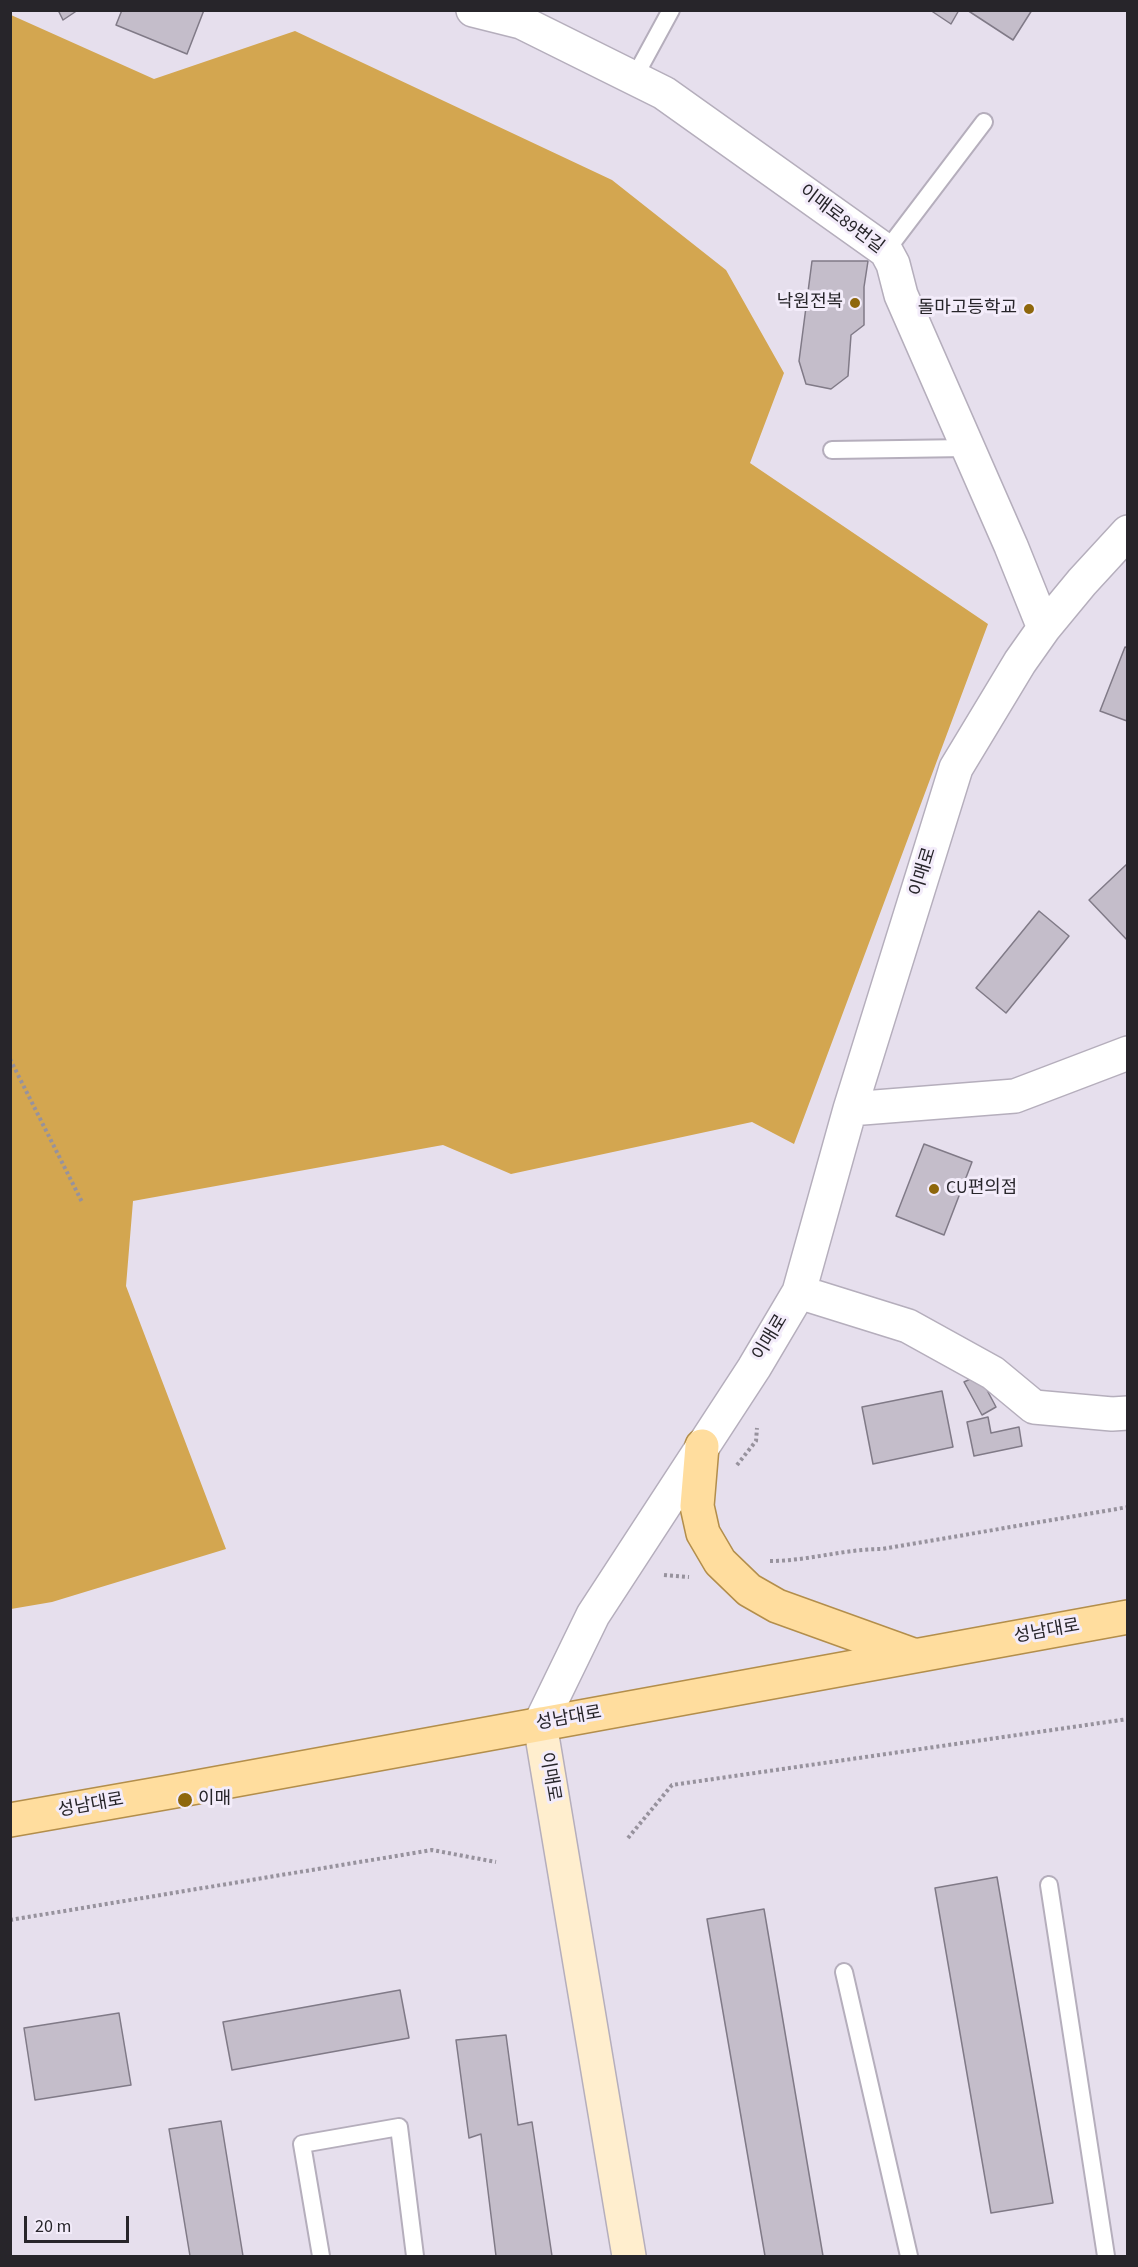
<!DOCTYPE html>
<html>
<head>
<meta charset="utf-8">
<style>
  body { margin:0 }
  #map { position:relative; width:1138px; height:2267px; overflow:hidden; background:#e6dfed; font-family:"Source Sans 3",sans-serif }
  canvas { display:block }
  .frame { position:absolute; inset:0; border:12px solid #27252a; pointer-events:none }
  .scale { position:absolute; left:24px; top:2216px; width:105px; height:27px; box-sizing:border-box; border:3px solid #27252a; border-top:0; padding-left:8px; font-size:18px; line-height:21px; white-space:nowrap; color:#27252a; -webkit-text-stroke:4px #f3ecfa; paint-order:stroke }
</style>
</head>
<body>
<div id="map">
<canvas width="1138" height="2267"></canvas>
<div class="frame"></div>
<div class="scale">20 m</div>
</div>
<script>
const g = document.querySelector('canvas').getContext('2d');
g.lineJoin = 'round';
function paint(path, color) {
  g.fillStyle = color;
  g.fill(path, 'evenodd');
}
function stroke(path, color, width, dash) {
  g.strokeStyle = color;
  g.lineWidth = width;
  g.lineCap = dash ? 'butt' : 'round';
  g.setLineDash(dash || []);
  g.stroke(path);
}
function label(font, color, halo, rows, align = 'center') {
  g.font = font + ' "Source Sans 3","Noto Sans KR",sans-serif';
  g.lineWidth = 6;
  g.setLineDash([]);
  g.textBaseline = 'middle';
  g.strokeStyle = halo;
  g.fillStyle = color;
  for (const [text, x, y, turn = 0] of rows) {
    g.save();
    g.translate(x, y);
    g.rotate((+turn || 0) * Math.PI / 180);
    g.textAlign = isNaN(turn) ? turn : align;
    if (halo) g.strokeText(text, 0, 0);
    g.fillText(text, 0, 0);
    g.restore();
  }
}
const forest = new Path2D(`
  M 11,15 L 154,79 L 295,31 L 612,180 L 726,270 L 784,373 L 750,463 L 988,624 L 794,1144 L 752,1122 L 511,1174 L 443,1145 L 133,1201 L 126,1286 L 226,1549 L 52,1602 L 11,1609 Z`);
const building = new Path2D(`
  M 58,10 L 78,10 L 63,20 Z
  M 122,10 L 204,10 L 187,54 L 116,25 Z
  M 930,10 L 959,10 L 951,24 Z
  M 967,10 L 1032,10 L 1013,40 Z
  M 812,261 L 868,261 L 864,287 L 864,325 L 851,335 L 848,376 L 831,389 L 806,384 L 799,361 Z
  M 1125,647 L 1128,648 L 1128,751 L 1127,721 L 1100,711 Z
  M 1128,863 L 1128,941 L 1089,900 Z
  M 1039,911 L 1069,936 L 1006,1013 L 976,988 Z
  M 924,1144 L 972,1162 L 944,1235 L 896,1216 Z
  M 979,1375 L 996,1407 L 982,1415 L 964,1382 Z
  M 942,1391 L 953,1447 L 873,1464 L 862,1407 Z
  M 988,1417 L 991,1433 L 1019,1427 L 1022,1446 L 974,1456 L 967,1422 Z
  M 997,1877 L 1053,2203 L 991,2213 L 935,1888 Z
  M 764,1909 L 823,2256 L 765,2256 L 707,1919 Z
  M 400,1990 L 409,2038 L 232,2070 L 223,2022 Z
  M 119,2013 L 131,2085 L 35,2100 L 24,2028 Z
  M 506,2035 L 518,2125 L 532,2122 L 552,2256 L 496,2256 L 481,2134 L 469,2138 L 456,2040 Z
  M 221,2121 L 243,2256 L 190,2256 L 169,2129 Z`);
const path = new Path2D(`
  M 10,1059 L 82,1202
  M 737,1465 L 756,1441 L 757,1428
  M 770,1561 C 808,1561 844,1549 882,1549 L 1128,1507
  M 664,1575 L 689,1577
  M 628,1838 L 672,1785 L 1128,1719
  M 10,1920 L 432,1850 L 496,1862`);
const lane = new Path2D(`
  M 634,78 L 671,10
  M 886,251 L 984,122
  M 832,450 L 967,448
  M 1049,1885 L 1106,2256
  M 844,1972 L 909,2256
  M 321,2256 L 302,2144 L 399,2127 L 415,2256`);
const street = new Path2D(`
  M 473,10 L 521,22 L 664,93 L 886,251 L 893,264 L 901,295 L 1011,546 L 1044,628
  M 850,1109 L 1015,1096 L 1128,1053
  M 799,1292 L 908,1326 L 993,1373 L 1034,1407 L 1112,1414 L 1128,1413
  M 540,1724 L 593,1615 L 754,1368 L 799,1292 L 850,1109 L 956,768 L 1020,662 L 1044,628 L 1082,582 L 1128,532`);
const secondary = new Path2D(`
  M 540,1724 L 629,2256`);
const primary = new Path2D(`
  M 702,1446 L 697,1506 L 703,1533 L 720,1562 L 749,1590 L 777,1606 L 913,1655
  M 10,1820 C 383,1755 755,1685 1128,1617`);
const markers = [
  [855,303,6,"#8e670c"],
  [1029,309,6,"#8e670c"],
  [934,1189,6,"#8e670c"],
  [185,1800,8,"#8e670c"]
];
const streetNames = [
  ["이매로89번길",841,220,37],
  ["이매로",924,872,-73],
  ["이매로",771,1338,-59],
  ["성남대로",1047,1632,-10],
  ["성남대로",569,1719,-10],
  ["이매로",549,1777,80],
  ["성남대로",91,1806,-10]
];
const poiNames = [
  ["낙원전복",843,303],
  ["돌마고등학교",1017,309],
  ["CU편의점",946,1189,"left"],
  ["이매",198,1800,"left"]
];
paint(forest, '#d3a650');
paint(building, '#c4bdca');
stroke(building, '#807a87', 1.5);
stroke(lane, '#b5aebc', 20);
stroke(street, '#b5aebc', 36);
stroke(secondary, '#b5aebc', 36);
stroke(primary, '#b38e4b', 36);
stroke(path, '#97929d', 4, [3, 3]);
stroke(lane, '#fff', 16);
stroke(street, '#fff', 33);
stroke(secondary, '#ffeece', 33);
stroke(primary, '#ffdd9e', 33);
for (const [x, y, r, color] of markers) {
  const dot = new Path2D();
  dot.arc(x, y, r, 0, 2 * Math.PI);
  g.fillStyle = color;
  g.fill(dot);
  stroke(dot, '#f3ecfa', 2);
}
label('18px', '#27252a', '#f3ecfa', streetNames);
label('18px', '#27252a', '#f3ecfa', poiNames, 'right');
</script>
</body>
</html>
